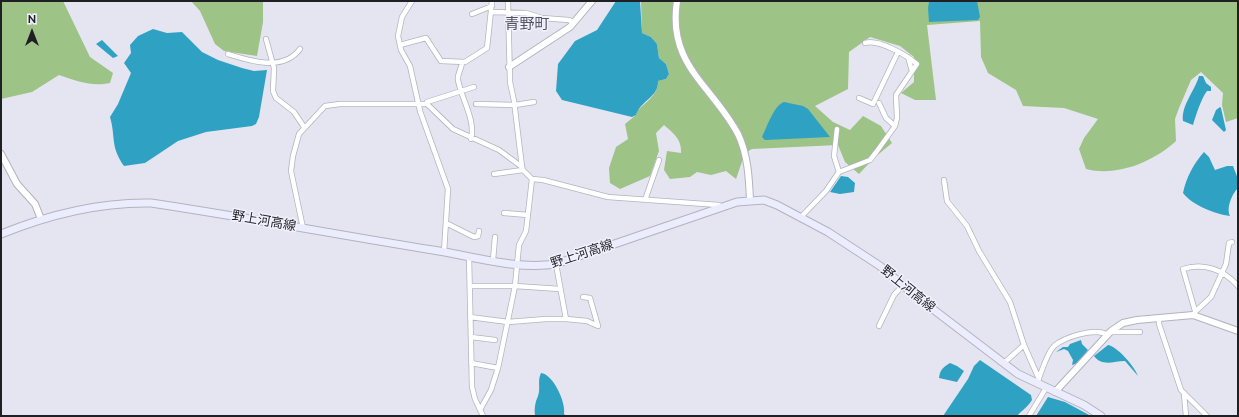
<!DOCTYPE html>
<html>
<head>
<meta charset="utf-8">
<style>
  body { margin:0 }
  #map { position:relative; width:1239px; height:417px; overflow:hidden; background:#e5e5f1; font-family:Raleway,sans-serif }
  canvas { display:block }
  .frame { position:absolute; inset:0; border:2px solid #1f1f24; pointer-events:none }
  .north { position:absolute; left:12px; top:12px; width:40px; height:40px; -webkit-text-stroke:3px #f2f2fe; paint-order:stroke; rotate:0deg; font-size:11px; font-weight:700; line-height:16px; text-align:center; color:#1f1f24 }
  .north::after { content:''; display:block; margin:auto; width:14px; height:18px; background:#1f1f24; clip-path:polygon(50% 0,100% 100%,50% 72%,0 100%) }
</style>
</head>
<body>
<div id="map">
<canvas width="1239" height="417"></canvas>
<div class="frame"></div>
<div class="north">N</div>
</div>
<script>
const g = document.querySelector('canvas').getContext('2d');
g.lineJoin = 'round';
function paint(path, color) {
  g.fillStyle = color;
  g.fill(path, 'evenodd');
}
function stroke(path, color, width, dash) {
  g.strokeStyle = color;
  g.lineWidth = width;
  g.lineCap = dash ? 'butt' : 'round';
  g.setLineDash(dash || []);
  g.stroke(path);
}
function label(font, color, halo, rows, align = 'center') {
  g.font = font + ' Raleway,"Noto Sans JP",sans-serif';
  g.lineWidth = 3;
  g.setLineDash([]);
  g.textBaseline = 'middle';
  g.strokeStyle = halo;
  g.fillStyle = color;
  for (const [text, x, y, turn = 0] of rows) {
    g.save();
    g.translate(x, y);
    g.rotate((+turn || 0) * Math.PI / 180);
    g.textAlign = isNaN(turn) ? turn : align;
    if (halo) g.strokeText(text, 0, 0);
    g.fillText(text, 0, 0);
    g.restore();
  }
}
const green = new Path2D(`
  M 1,1 L 63,1 L 90,57 L 113,73 L 110,83 C 92,87 77,81 59,75 L 32,92 L 1,99 Z
  M 191,1 L 263,1 L 263,22 L 257,56 L 224,51 L 215,44 L 200,11 Z
  M 641,1 L 1238,1 L 1238,118 L 1226,122 L 1222,105 L 1223,93 L 1201,72 L 1191,80 L 1179,108 L 1175,119 L 1176,141 C 1153,162 1117,177 1086,169 L 1079,149 L 1084,138 L 1098,119 L 1064,108 L 1023,106 L 1016,90 L 988,73 L 981,57 L 980,21 L 927,25 L 936,100 L 915,100 L 901,93 L 914,82 L 914,57 L 900,46 L 870,37 L 849,52 L 848,89 L 815,106 L 833,122 L 850,130 L 863,116 L 881,126 L 892,143 L 874,158 L 859,174 L 845,162 L 838,145 L 752,149 L 745,153 L 736,179 L 726,171 L 711,175 L 697,172 L 690,177 L 670,179 L 664,170 L 667,151 L 681,153 C 682,139 673,133 664,125 L 656,133 L 659,151 L 650,176 L 620,189 L 610,183 L 609,168 L 616,147 L 628,139 L 625,124 L 636,115 L 637,111 C 645,103 659,94 658,81 L 666,79 L 669,74 L 666,64 L 659,58 L 657,44 L 651,37 L 642,33 Z`);
const water = new Path2D(`
  M 616,1 L 640,1 L 642,33 L 651,37 L 657,44 L 659,58 L 666,64 L 669,74 L 666,79 L 658,81 C 659,97 640,101 636,115 L 632,117 L 562,100 L 556,91 L 558,64 L 575,41 L 597,30 Z
  M 926,1 L 977,1 L 980,17 L 978,20 L 929,22 L 928,8 L 929,2 Z
  M 153,29 L 167,33 L 182,32 L 202,52 L 218,60 L 242,68 L 254,71 L 267,70 L 259,117 L 256,124 L 252,126 L 206,132 L 178,141 L 145,163 L 124,166 C 110,146 116,138 110,117 L 118,104 L 131,73 L 124,63 L 131,53 L 130,45 L 138,36 Z
  M 102,40 L 118,56 L 113,58 L 96,44 Z
  M 1199,76 L 1203,76 L 1206,83 L 1211,87 L 1211,91 L 1207,91 C 1201,99 1196,115 1193,125 L 1183,121 C 1181,105 1195,91 1199,76 Z
  M 784,102 L 803,106 L 808,109 L 830,137 L 765,140 L 762,137 C 767,127 774,105 784,102 Z
  M 1220,107 L 1221,108 L 1226,130 L 1224,132 L 1212,120 L 1216,110 Z
  M 1204,152 L 1209,157 L 1215,170 L 1227,166 L 1233,166 L 1238,179 L 1238,188 C 1232,194 1226,208 1230,216 C 1215,214 1192,205 1183,193 C 1186,178 1194,163 1204,152 Z
  M 841,176 L 848,177 L 855,183 L 854,192 L 840,194 L 830,192 Z
  M 1081,340 L 1082,344 L 1088,350 L 1078,363 L 1072,365 L 1073,360 L 1068,351 L 1064,349 L 1056,352 L 1063,347 L 1068,347 L 1070,344 Z
  M 1108,345 C 1118,347 1135,367 1138,376 L 1125,361 C 1114,361 1102,367 1094,356 Z
  M 980,360 L 1031,395 L 1032,400 C 1027,408 1022,410 1017,416 L 943,416 L 968,379 L 974,366 Z
  M 950,363 L 957,366 L 964,371 L 957,382 L 939,378 C 940,370 943,367 950,363 Z
  M 541,373 C 553,374 566,402 564,414 L 566,416 L 535,416 C 534,409 535,402 538,396 C 541,388 537,381 541,373 Z
  M 1048,397 L 1065,402 L 1091,416 L 1036,416 Z`);
const minor = new Path2D(`
  M 412,1 L 402,17 L 398,36 L 401,50 L 410,66 L 420,111 L 448,189 L 444,252
  M 492,12 L 526,13 L 542,18 L 569,20 L 574,23
  M 472,14 L 492,6
  M 266,39 L 274,68 L 273,91 L 276,98 L 294,112 L 304,127
  M 400,45 L 426,38 L 441,61 L 465,62 L 487,48 L 492,1
  M 228,54 C 250,61 283,72 300,49
  M 908,57 L 912,71
  M 462,62 C 462,68 457,74 458,80 C 461,98 476,120 471,139
  M 859,98 L 873,104 L 898,52
  M 879,103 L 886,118 L 895,126
  M 427,104 L 427,102 L 474,87
  M 476,104 L 515,105 L 534,102
  M 837,129 L 834,156 L 839,172
  M 494,174 L 523,170
  M 532,179 L 543,180 L 608,197 L 719,205 L 721,208
  M 944,180 L 947,201 L 967,226 L 979,251 L 1010,302 L 1024,345 L 1004,363
  M 645,200 L 659,160
  M 504,213 L 528,215
  M 800,218 L 826,191 L 839,172 L 870,160 L 877,151 L 895,126 L 897,118 L 896,95 L 917,64 C 906,55 879,39 865,43
  M 446,223 L 474,237 L 478,236 L 479,231
  M 303,228 L 291,171 L 293,156 L 299,134 L 325,106 L 340,104 L 427,104 L 453,129 L 499,150 L 522,167
  M 469,257 L 472,387 L 475,399 L 483,416
  M 493,260 L 495,237
  M 556,264 L 566,319
  M 470,286 L 515,286 L 560,289
  M 583,297 L 590,298 L 598,326
  M 1195,311 L 1183,269 C 1204,262 1224,270 1238,286
  M 1195,312 L 1211,297 L 1226,264 L 1229,243 L 1232,242
  M 470,317 L 508,322 L 546,319 L 566,319 L 587,321 L 598,326
  M 1159,319 L 1159,324 L 1181,390 L 1207,416
  M 879,326 L 894,295 L 903,285
  M 1110,332 L 1140,332
  M 471,337 L 495,340
  M 1024,345 L 1039,379
  M 471,363 L 498,368
  M 1037,384 C 1040,375 1048,352 1054,346 C 1065,337 1095,327 1108,335
  M 1184,394 L 1186,416
  M 480,410 L 491,390 L 498,368 L 515,286 L 519,245 L 526,231 L 532,179 L 523,170 L 522,167 L 514,101 L 510,82 L 508,1
  M 1029,416 L 1046,388`);
const tertiary = new Path2D(`
  M 677,1 C 667,65 712,85 738,134 C 748,155 749,178 750,200
  M 509,67 L 570,27 L 592,1
  M 1,154 L 17,184 L 35,204 L 41,219
  M 1055,392 L 1111,331 L 1123,323 L 1137,320 L 1193,315 L 1238,331`);
const secondary = new Path2D(`
  M 1,234 C 48,215 100,202 151,203 C 245,217 339,235 433,250 C 472,256 515,270 556,264 L 737,202 L 764,200 L 777,205 L 828,232 L 880,266 L 917,297 L 1018,374 L 1084,405 L 1101,416`);
const streetNames = [
  ["野上河高線",264,221,10],
  ["野上河高線",582,254,-18],
  ["野上河高線",908,289,39]
];
const quarterNames = [
  ["青野町",527,24]
];
paint(green, '#9dc386');
paint(water, '#2fa2c4');
stroke(minor, '#b3b3bf', 6);
stroke(tertiary, '#b3b3bf', 8);
stroke(secondary, '#b3b3bf', 9);
stroke(minor, '#fff', 4.5);
stroke(tertiary, '#fff', 6);
stroke(secondary, '#ebedfe', 7);
label('13px', '#1f1f24', '#f2f2fe', streetNames);
label('15px', '#52525c', '#f2f2fe', quarterNames);
</script>
</body>
</html>
